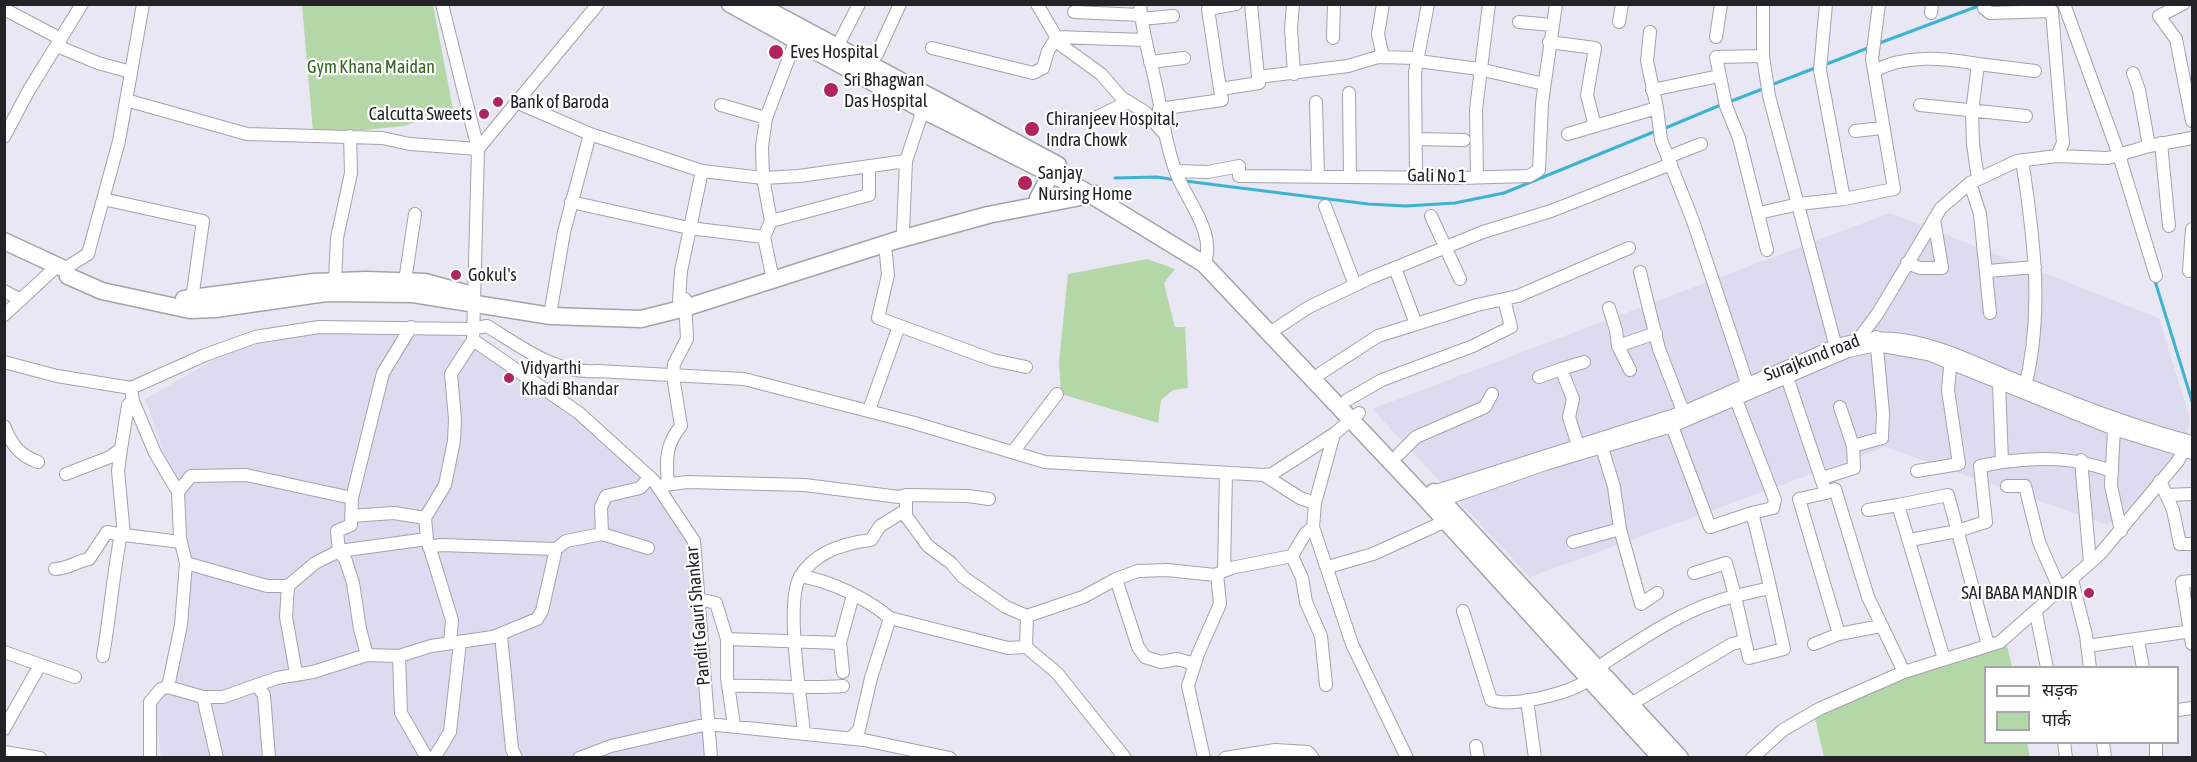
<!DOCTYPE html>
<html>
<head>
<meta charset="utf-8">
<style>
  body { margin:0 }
  #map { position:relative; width:2197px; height:762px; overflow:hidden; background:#e8e7f3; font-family:"Asap Condensed","Noto Sans Devanagari",sans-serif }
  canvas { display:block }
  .frame { position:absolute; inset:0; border:6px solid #232327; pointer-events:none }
  .legend { position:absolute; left:1984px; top:666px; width:195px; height:78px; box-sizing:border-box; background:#fff; border:2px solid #a7a7a9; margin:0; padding:8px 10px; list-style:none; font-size:18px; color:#232327 }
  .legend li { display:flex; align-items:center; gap:12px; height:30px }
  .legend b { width:30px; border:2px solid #a7a7a9 }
</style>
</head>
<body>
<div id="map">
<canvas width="2197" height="762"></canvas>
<div class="frame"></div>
<ul class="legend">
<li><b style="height:8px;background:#fff"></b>सड़क</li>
<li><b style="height:16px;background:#b4d7a7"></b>पार्क</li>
</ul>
</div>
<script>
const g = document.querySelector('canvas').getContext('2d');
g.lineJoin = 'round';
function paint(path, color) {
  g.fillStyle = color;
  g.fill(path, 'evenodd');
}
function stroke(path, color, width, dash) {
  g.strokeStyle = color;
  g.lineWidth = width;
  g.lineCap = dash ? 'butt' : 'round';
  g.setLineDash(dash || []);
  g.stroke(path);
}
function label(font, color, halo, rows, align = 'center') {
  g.font = font + ' "Asap Condensed",sans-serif';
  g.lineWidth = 4.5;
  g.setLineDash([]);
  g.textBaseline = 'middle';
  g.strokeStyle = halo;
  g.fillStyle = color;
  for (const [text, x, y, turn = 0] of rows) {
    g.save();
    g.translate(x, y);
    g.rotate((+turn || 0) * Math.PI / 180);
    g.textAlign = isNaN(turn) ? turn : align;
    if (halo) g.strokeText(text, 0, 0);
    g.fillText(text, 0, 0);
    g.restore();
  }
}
const built = new Path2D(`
  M 1890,213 L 2159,318 L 2190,418 L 2182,462 L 2108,525 L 1885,447 L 1530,577 L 1372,409 Z
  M 319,327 L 443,328 L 550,393 L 619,449 L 694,541 L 711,757 L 161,757 L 155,705 L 168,687 L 186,563 L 178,492 L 145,399 L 255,337 Z`);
const green = new Path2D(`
  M 302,5 L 433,5 L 453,109 L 404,126 L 343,132 L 313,131 Z
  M 1147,259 L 1175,269 L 1164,283 L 1175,327 L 1185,327 L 1188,388 L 1173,390 L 1161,400 L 1158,423 L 1061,394 L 1059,362 L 1068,274 Z
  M 2007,646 L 2012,667 L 1986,668 L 1986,742 L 2027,743 L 2030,757 L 1824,757 L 1815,718 L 1912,675 Z`);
const stream = new Path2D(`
  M 1877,44 L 1981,5
  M 1824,65 L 1868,48
  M 1771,85 L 1815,68
  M 1729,102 L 1765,88
  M 1663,129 L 1723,104
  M 1115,178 L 1157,177 L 1176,180
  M 1185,181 L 1368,204 L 1406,206 L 1455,203 L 1504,193 L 1656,131
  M 2155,281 L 2192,401`);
const minor = new Path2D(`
  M 442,4 L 478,149 L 473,340 L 579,413 L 654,481 L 694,541 L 711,758
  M 1037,4 L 1061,45 L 1101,74 L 1122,98 L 1145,112 L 1163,132
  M 1140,4 C 1142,34 1151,61 1157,90 C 1163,119 1166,147 1177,175 C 1188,202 1217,235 1204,264
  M 1251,4 L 1258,77
  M 1293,4 L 1291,29 L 1294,74
  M 1763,4 L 1763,56 L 1769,96 L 1837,351
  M 2064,4 L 2119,155 L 2156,276
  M 2183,4 L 2159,16 L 2176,39 L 2192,121
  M 1984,8 L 1990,13 L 2052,11 L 2063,143 L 2057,156
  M 4,9 L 61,39
  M 1074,12 L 1141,15
  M 1931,13 L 1932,4
  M 1141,19 L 1173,16
  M 1519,22 L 1552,25
  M 1619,22 L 1622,4
  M 1650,32 L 1647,61 L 1657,108
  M 1716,37 L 1721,4
  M 1333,38 L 1334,4
  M 1549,42 L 1595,48 L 1587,95 L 1595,126 L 1568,134
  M 57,46 L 98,63 L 131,72
  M 837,47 L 859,4
  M 932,48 L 1033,73 L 1043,68 L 1048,51 L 1057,37 L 1145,40
  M 1763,56 L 1716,57 L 1726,106 L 1739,138 L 1767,250
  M 1383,57 L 1378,34 L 1383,4
  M 1418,61 L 1479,69 L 1544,84
  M 1150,62 L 1184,58
  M 869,64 L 877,54 L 900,4
  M 1978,64 L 2035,71
  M 1874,71 C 1906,54 1943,58 1978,64 L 1972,112 L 1973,144 L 1978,179
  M 2133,73 L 2139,90 L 2149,146
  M 1220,89 L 1208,9 L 1236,4
  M 1652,90 L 1719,76
  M 1349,93 L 1350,176
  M 126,100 L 247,134 L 382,138 L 410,144 L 478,149 L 598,4
  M 516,102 L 590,134 L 702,171 L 763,178 L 799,176 L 906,161
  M 1316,102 L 1318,177
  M 721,105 L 766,118
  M 1920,105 L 2026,116
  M 1159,109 L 1222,100 L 1220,89 L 1259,83 L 1258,77 L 1348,66 L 1378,57 L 1418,58
  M 1095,118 L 1128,102
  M 1595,126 L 1657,108 L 1661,140 L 1693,221 L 1749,389
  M 1855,131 L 1882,128
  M 4,137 L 29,90 L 82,4
  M 1416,139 L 1464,140
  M 2161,143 L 2169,226
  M 1668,157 L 1701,144
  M 2022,160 C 2034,237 2044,315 2024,391
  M 1176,171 L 1208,172 L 1239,166 L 1239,176 L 1459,178 L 1529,176 L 1539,170 L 1542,103 L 1556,4
  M 1416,176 L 1415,72 L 1428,4
  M 1477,177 L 1476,109 L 1489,4
  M 1970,183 L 1980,214 L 1990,313
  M 103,199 L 203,221 L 191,306
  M 1844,199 L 1894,189 L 1872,59 L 1879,4
  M 571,202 L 689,228 L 764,237
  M 1325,206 L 1355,285
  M 1759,213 L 1799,204 L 1844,199 L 1820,70 L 1826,4
  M 1431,216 L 1460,279
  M 771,221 L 869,195 L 869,168
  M 903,231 L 906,161 L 923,110
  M 885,244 L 888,275 L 878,318 L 993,360 L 1026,367
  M 1907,263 L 1920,268 L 1942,268 L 1934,219
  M 69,266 L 88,254 L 119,141 L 143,4
  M 1395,268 L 1416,324
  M 1988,271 L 2035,267
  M 2189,271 L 2192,229
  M 1640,272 L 1659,349 L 1686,419
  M 772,275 L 764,237 L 771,221 L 763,178 L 762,147 L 766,118 L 798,34
  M 335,281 L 337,238 L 351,173 L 350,136
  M 405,281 L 415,214
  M 4,291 L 21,300
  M 679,301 L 681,271 L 702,171
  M 1609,308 L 1616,330 L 1618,346
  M 551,309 L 564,232 L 590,134
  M 4,315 L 57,266
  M 1277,328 L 1309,307 L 1370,278 L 1483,232 L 1551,211 L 1671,164
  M 1858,340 L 1878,313 L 1941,208 L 1970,183 L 2017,161 L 2057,156 L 2108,158 L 2149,146 L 2192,138
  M 4,362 L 57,376 L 131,388 L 205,355 L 255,337 L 319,327 L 471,329 L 487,326 C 522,347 555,374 597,371 L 744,379 L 911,422 L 1045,462 L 1264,475 L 1272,474 L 1334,434 L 1359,413
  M 1561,369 L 1584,362
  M 1630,370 L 1618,346 L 1656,333
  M 1321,373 L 1378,336 L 1477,305 L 1518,296 L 1629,248
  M 1539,377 L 1561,369 L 1573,399 L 1569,417 L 1580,452
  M 1787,377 L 1826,493 L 1835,489 L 1868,597 L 1904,672
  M 1999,383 L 2002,462 C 2044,457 2072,457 2112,471
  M 131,388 L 133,401 L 155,453 L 178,492 L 180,538 L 186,563 L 181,625 L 168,687
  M 1733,392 L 1775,500 L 1773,508 L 1752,513 C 1764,558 1774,604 1784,649 L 1749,658 L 1735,596 L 1770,588
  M 1347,400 L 1382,380 L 1473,346 L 1511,327 L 1504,299
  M 1840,407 L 1853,446
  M 869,410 L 899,326
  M 1669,418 L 1710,527 L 1752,513
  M 4,426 C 12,445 19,455 38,462
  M 2114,429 L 2111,486 L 2121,531
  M 1334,434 L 1315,503 L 1313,527 L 1352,644 L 1407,758
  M 1600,441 L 1614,487 L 1620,529 L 1641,604 L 1657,593
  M 121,449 L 118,471 L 124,535 L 181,542
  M 1013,452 L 1057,394
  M 1399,454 L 1416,437 L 1485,407 L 1492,394
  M 2081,460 L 2090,563
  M 1917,471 L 1959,464 L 1948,390 L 1951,356
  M 66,474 L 110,457 L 121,449 L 128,405 L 133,401
  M 1264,475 L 1300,498 L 1315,503
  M 1822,478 L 1854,468 L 1853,446 L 1882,438 L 1883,413 L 1876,337
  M 2160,481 L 2173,510 L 2180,544 L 2192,544
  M 668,484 C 666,461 665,445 681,426 L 673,376 L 674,364 L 687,339 L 685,299
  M 657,486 L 687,482 L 805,485 L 899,497 L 906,495 L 906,516 L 928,546 L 951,563 L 963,577 L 1006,607 L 1027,616 L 1083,597 L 1116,579 L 1138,571 L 1167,570 L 1215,575 L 1231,568 L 1292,556 L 1305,534 L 1313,527
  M 2007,486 L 2025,486 L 2039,542 L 2060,590
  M 178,492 L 191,476 L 246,475 L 352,498 L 383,373 L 411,327
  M 1826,493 L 1799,499 L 1839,634 L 1881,626
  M 1427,494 L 1684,412 L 1835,346 C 1906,322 1963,360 2028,385 C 2081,406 2137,428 2192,442
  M 906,495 L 968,496 L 989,499
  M 2166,495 L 2192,494
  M 352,498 L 351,525 L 337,531 L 339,551 L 346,561 L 353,583 L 360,629 L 367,655
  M 1434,503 L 1545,464 L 1672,426 L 1848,351 L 1877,345 L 1928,354 L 2114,429 L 2192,453
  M 1898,505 L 1948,495 L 1988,645
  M 1868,510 L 1898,505 L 1944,659
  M 351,516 L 394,513 L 425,518
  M 602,534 L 648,548
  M 1910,540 L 1957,531 L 1986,522 L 1980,466 L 2002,462
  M 1573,542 L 1620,529
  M 429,547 L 441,545 L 556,549
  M 1292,556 L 1302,578 L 1306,602 L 1321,636 L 1326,685
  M 186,563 L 267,586 L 288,586 L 315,563 L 339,551 L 427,539
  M 1328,567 L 1373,554 L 1446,521
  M 55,569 C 68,569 77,561 89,559 L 107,532 L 124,535
  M 1224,571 L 1226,473
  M 800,576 C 831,581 866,598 890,618
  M 1116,579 L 1138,647 L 1145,657 L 1161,662 L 1177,659 L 1195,664
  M 2072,580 L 2086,635 L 2090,668
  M 2192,581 L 2182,582 L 2192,644
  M 288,586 L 286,617 L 296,673
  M 698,599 L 716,603 L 727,639 L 727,678 L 734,725
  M 1463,611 L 1491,700 C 1511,708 1573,693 1589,679
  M 2036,613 L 2047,668
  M 501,635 L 512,749 L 516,758
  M 727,639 L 840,643
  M 2138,640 L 2143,668
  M 450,643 L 452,620 L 427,539 L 425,518 L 445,485 L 454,441 L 455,419 L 451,374 L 473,340
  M 1814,644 L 1839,634
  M 2087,646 L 2192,631
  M 1026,647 L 1027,616
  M 4,652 L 75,677
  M 103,656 C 110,615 113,575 121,534
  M 399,656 L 401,713 L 427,758
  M 1598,667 C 1642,639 1684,608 1735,596 L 1726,563 L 1694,573
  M 843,672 L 840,643 L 853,595
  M 729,686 C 767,685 804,689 843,686
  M 258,687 L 264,695 L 269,758
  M 203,697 L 217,758
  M 1527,700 L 1535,758
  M 1631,704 L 1732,644 L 1744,641
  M 2178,710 L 2192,708
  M 4,729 L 40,665
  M 804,733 C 801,700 785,602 800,577 C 814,552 846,543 871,540 L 880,526 L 906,510
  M 851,738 L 859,730 L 871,678 L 890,618 L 1008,648 L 1026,647 L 1057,673 L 1125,758
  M 2064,742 L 2066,758
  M 2103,742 L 2105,758
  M 1476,746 L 1478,758
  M 4,752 L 40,758
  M 150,758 L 150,702 L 161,689 L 168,687 L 203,697 L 223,697 L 277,678 L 313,672 L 367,655 L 399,656 L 431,646 L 493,637 L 537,619 L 542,611 L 556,549 L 566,541 L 602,534 L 601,507 L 606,496 L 640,488 L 650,477
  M 434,758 L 450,732 L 460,642
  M 579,758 L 611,746 L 708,724 L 864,740 L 950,758
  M 1204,758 L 1188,686 L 1198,654 L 1220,604 L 1217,574
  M 1225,758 L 1275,750 L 1308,752 L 1313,758
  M 1752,758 L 1783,730 L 1819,709 L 1904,672 L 2000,642 L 2100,554 L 2178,461 L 2186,445
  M 2156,758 L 2156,742`);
const major = new Path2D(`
  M 730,4 L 923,110 L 1083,190 L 1204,264 L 1423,496 L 1661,758
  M 757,4 L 1058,165
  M 1038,198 L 1051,174
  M 4,241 L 60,267
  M 68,276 L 102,291 L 190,310 L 215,309 L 326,293 L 413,294 L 551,316 L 641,319 L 685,308 L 897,240 L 988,215 L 1096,194
  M 184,299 L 314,282 L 366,280 L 425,282 L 465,293
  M 1434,492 L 1680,758`);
const markers = [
  [776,52,8,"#b02460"],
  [831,90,8,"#b02460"],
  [498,102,6,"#b02460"],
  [484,114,6,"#b02460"],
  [1032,129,8,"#b02460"],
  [1025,183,8,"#b02460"],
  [456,275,6,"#b02460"],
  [509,378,6,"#b02460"],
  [2089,593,6,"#b02460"]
];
const poiNames = [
  ["Eves Hospital",790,52],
  ["Sri Bhagwan",844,80],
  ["Das Hospital",844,101],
  ["Bank of Baroda",510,102],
  ["Calcutta Sweets",472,114,"right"],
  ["Chiranjeev Hospital,",1046,119],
  ["Indra Chowk",1046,140],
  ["Sanjay",1038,173],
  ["Nursing Home",1038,194],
  ["Gokul's",468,275],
  ["Vidyarthi",521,368],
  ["Khadi Bhandar",521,389],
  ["SAI BABA MANDIR",2077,593,"right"]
];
const parkNames = [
  ["Gym Khana Maidan",371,67]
];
const streetNames = [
  ["Gali No 1",1437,176,1],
  ["Surajkund road",1812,358,-21],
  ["Pandit Gauri Shankar",698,616,-95]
];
paint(built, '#dddbef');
paint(green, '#b4d7a7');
stroke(stream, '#3cb3d1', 3);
stroke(minor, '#a3a2ad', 14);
stroke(major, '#a3a2ad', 19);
stroke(minor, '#fff', 12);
stroke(major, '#fff', 16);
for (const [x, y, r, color] of markers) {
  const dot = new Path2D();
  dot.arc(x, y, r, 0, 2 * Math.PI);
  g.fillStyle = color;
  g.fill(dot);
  stroke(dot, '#fff', 2);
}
label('18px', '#232327', '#fff', poiNames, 'left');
label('18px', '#34641f', '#fff', parkNames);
label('18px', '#232327', '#fff', streetNames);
</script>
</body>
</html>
